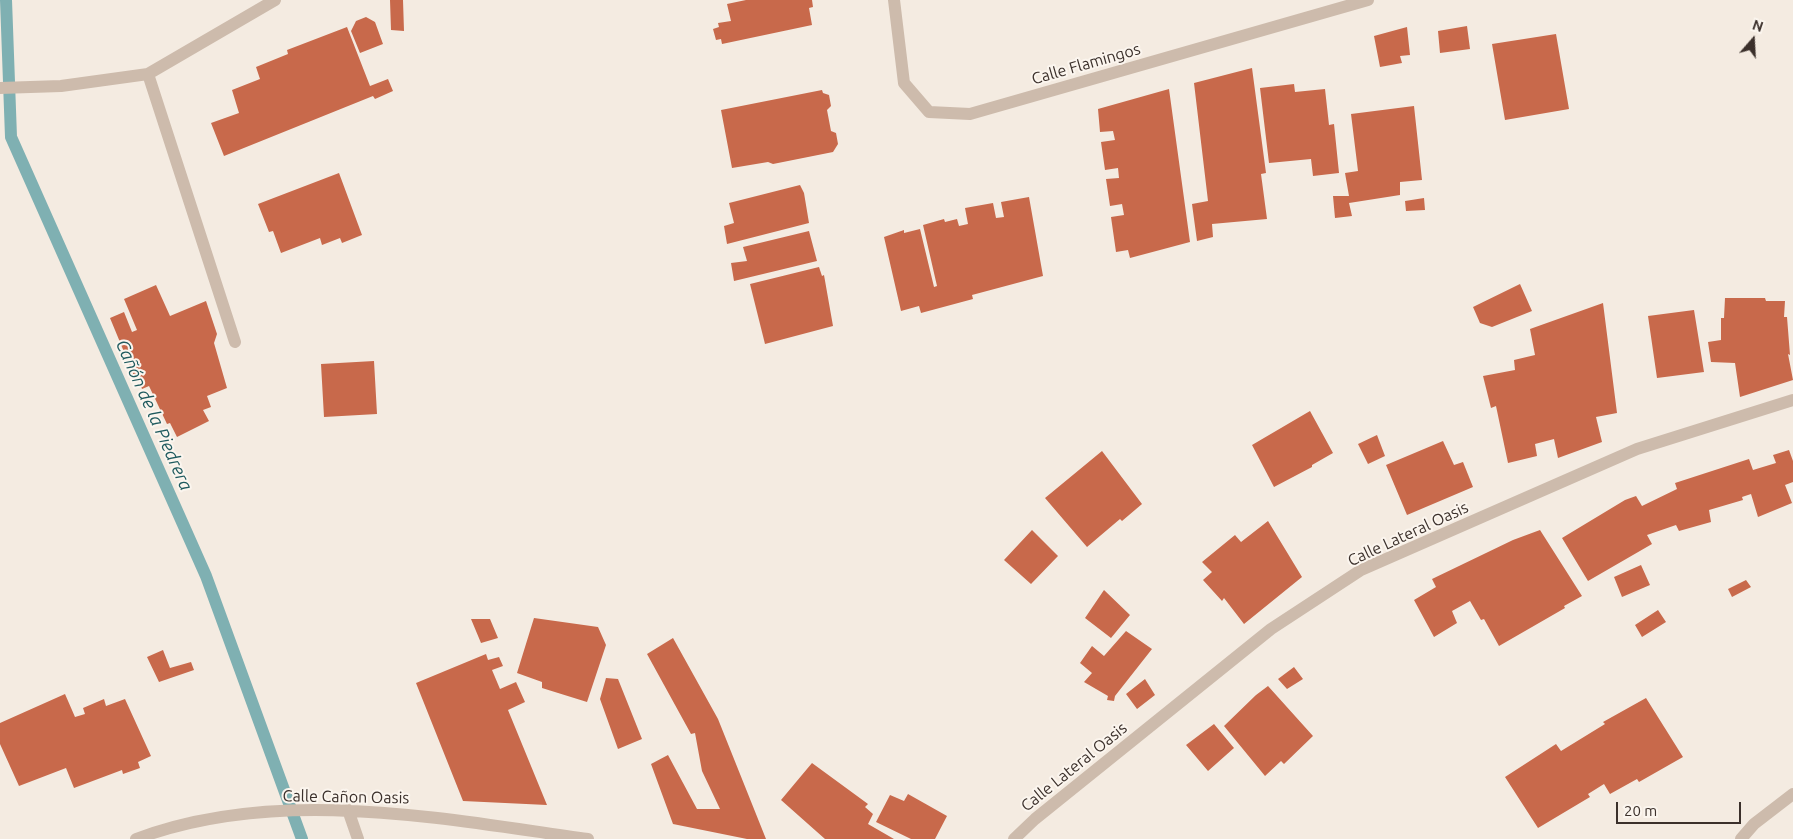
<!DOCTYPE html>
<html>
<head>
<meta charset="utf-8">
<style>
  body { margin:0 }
  #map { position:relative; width:1793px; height:839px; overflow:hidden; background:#f4ebe1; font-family:Ubuntu,sans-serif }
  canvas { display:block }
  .north { position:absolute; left:1728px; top:15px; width:50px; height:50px; -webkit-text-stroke:4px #fbf5ee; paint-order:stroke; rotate:19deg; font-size:14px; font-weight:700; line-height:20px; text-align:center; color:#3b302b }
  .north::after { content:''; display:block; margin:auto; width:18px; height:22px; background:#3b302b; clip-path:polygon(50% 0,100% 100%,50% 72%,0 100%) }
  .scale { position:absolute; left:1616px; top:802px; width:125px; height:22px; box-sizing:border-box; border:2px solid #3b302b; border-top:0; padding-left:6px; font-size:15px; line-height:18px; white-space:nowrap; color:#3b302b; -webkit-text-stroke:4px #fbf5ee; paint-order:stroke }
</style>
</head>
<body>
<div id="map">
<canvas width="1793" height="839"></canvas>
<div class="north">N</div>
<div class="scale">20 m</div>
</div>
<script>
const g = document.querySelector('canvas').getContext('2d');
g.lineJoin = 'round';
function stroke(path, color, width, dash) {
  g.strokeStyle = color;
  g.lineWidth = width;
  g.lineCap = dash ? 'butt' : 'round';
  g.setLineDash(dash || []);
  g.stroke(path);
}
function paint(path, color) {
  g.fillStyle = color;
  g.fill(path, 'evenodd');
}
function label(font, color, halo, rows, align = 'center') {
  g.font = font + ' Ubuntu,sans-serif';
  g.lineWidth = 4;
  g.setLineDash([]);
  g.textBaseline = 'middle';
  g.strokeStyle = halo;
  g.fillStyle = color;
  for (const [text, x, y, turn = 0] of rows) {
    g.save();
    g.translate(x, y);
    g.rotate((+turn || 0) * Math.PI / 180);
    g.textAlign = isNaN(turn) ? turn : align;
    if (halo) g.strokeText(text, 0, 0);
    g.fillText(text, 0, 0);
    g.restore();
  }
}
const stream = new Path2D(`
  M 6,0 L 11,137 L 206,576 L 302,839`);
const building = new Path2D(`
  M 390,0 L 403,0 L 404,31 L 391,30 Z
  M 746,0 L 812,0 L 813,7 L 809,8 L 812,25 L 722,44 L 721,39 L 716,40 L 713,29 L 719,27 L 718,23 L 731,21 L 727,4 Z
  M 366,17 L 375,22 L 383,44 L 360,53 L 351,31 L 356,21 Z
  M 1467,26 L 1470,49 L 1440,53 L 1438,31 Z
  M 347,27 L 370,86 L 388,79 L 393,91 L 375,99 L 373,96 L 224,156 L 211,123 L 239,113 L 232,90 L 260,79 L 256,67 L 288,54 L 287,50 Z
  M 1407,27 L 1410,55 L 1400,56 L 1402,63 L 1380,67 L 1374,36 Z
  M 1556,34 L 1569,109 L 1505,120 L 1492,44 Z
  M 1252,68 L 1266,173 L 1261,174 L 1267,219 L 1212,224 L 1213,237 L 1197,241 L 1192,204 L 1208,201 L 1194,83 Z
  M 1294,84 L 1295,92 L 1325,89 L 1329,125 L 1334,124 L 1339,173 L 1313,176 L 1311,159 L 1269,163 L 1260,88 Z
  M 1169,89 L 1190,242 L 1130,258 L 1128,250 L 1116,252 L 1111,217 L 1124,215 L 1122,204 L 1110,206 L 1106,179 L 1119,178 L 1118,168 L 1105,170 L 1101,142 L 1115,140 L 1113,131 L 1100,132 L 1098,109 Z
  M 822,90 L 823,93 L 829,95 L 831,106 L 827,110 L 831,131 L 836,133 L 838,144 L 833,152 L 773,164 L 768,162 L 732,168 L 721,110 Z
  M 1414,106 L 1422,180 L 1400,182 L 1400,195 L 1349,203 L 1352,216 L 1335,218 L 1333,196 L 1349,196 L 1345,173 L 1358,171 L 1351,114 Z
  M 339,173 L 362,235 L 342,243 L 340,238 L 322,245 L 320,238 L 281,253 L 273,231 L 269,232 L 258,204 Z
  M 800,185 L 804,193 L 809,223 L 727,244 L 724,226 L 734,223 L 729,203 Z
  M 1029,197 L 1043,276 L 972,295 L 973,299 L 921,313 L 919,306 L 901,311 L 884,237 L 904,230 L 904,233 L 920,229 L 934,287 L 937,286 L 923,225 L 944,219 L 945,222 L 957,219 L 959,226 L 968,224 L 965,208 L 993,203 L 996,218 L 1004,217 L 1001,202 Z
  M 1424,198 L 1425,210 L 1406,211 L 1405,201 Z
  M 809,231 L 817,261 L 734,281 L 731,263 L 747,261 L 743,247 Z
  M 819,267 L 822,276 L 824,275 L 833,326 L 765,344 L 750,284 Z
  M 1520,284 L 1532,311 L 1492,327 L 1480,323 L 1473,307 Z
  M 156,285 L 170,316 L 206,301 L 217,334 L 214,343 L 227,388 L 207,396 L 211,407 L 203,410 L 209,421 L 177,437 L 170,423 L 167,424 L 149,386 L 142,389 L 137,375 L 134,376 L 110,318 L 124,312 L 132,332 L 137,330 L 124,299 Z
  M 1725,298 L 1765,298 L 1766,301 L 1785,301 L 1784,317 L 1787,317 L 1790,355 L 1788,354 L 1793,380 L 1740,397 L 1735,363 L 1711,362 L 1708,342 L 1721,340 L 1721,318 L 1724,318 Z
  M 1603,303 L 1617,413 L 1596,417 L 1602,442 L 1558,458 L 1554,439 L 1535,444 L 1537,456 L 1508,463 L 1496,406 L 1491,408 L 1483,376 L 1515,370 L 1514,360 L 1535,355 L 1530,329 Z
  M 1694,310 L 1704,372 L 1657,378 L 1648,316 Z
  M 374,361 L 377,414 L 324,417 L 321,364 Z
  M 1310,411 L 1333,453 L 1312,465 L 1312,467 L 1274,487 L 1252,445 Z
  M 1377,435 L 1385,456 L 1368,464 L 1358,444 Z
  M 1443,441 L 1454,465 L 1463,462 L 1473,487 L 1407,515 L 1386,465 Z
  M 1789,450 L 1793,461 L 1793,482 L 1785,485 L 1792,503 L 1758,517 L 1751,494 L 1742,497 L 1743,500 L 1709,510 L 1711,522 L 1679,531 L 1676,525 L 1647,535 L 1652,544 L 1588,581 L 1562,538 L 1625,500 L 1636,496 L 1642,506 L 1677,489 L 1675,483 L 1749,459 L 1753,470 L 1776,463 L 1773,455 Z
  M 1102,451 L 1142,504 L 1122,521 L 1120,519 L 1087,547 L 1045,498 Z
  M 1268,521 L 1302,577 L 1244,624 L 1224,598 L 1222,601 L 1203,580 L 1212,572 L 1202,562 L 1235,535 L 1241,542 Z
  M 1032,530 L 1058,556 L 1031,584 L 1004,560 Z
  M 1540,530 L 1582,596 L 1564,606 L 1565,608 L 1499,646 L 1484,619 L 1481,620 L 1470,601 L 1452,611 L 1457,623 L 1434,637 L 1414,600 L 1436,587 L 1432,579 L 1513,540 Z
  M 1641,565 L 1650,585 L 1622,597 L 1614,577 Z
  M 1746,580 L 1751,587 L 1732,597 L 1728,589 Z
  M 1104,590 L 1130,615 L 1111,638 L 1085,618 Z
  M 1658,610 L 1666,622 L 1642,637 L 1635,625 Z
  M 534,618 L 598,627 L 606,645 L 587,702 L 542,688 L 542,682 L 517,673 Z
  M 471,619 L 490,619 L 498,638 L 481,643 Z
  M 1126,631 L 1152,649 L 1115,696 L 1114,701 L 1107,700 L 1108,696 L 1084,682 L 1092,673 L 1080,663 L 1092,646 L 1104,656 Z
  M 673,638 L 718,719 L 766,839 L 747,839 L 673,824 L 651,764 L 668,755 L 697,809 L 720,809 L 702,771 L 695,733 L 691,734 L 647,654 Z
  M 163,650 L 170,668 L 191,662 L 194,670 L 159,682 L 147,657 Z
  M 486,654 L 488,660 L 499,657 L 503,666 L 492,670 L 500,689 L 516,682 L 525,702 L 508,710 L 547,805 L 463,801 L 416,683 Z
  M 1294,667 L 1303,679 L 1287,689 L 1278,679 Z
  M 606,678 L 618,679 L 642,739 L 618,749 L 600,699 Z
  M 1145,679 L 1155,695 L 1137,709 L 1126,694 Z
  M 1268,686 L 1313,736 L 1284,764 L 1281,761 L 1265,776 L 1224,726 L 1256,695 Z
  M 65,694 L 75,717 L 85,714 L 83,708 L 104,699 L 106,706 L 125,699 L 151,756 L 138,762 L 140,768 L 123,774 L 122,770 L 74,788 L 66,768 L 19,786 L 0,744 L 0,723 Z
  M 1646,698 L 1683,757 L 1639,782 L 1637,779 L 1610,794 L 1604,784 L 1588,794 L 1590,797 L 1538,828 L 1505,777 L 1556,744 L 1561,751 L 1605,724 L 1603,722 Z
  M 1214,724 L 1234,748 L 1208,771 L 1186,745 Z
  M 812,763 L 868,804 L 865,807 L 873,814 L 868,824 L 894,839 L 825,839 L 781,800 Z
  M 908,794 L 947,816 L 935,839 L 911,839 L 876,822 L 890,795 L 904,801 Z`);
const minor = new Path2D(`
  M 894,0 L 904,83 L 929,112 L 970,114 L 1368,0
  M 148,74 L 235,342
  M 0,88 L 61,86 L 148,74 L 275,0
  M 348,810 L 358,839
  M 136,839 C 279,785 442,819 588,839
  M 1014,839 L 1035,819 L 1271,629 L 1361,570 L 1637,449 L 1793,400
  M 1741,839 L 1754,824 L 1793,794`);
const streetNames = [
  ["Calle Flamingos",1086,64,-16],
  ["Calle Lateral Oasis",1408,534,-25],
  ["Calle Lateral Oasis",1074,767,-39],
  ["Calle Cañon Oasis",346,797,1]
];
const waterNames = [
  ["Cañón de la Piedrera",154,415,66]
];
stroke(stream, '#7fb0b2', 12);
paint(building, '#c8694b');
stroke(minor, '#cdbbac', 12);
label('16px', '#3b302b', '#fbf5ee', streetNames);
label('italic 18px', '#1f5a5e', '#fbf5ee', waterNames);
</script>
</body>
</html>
